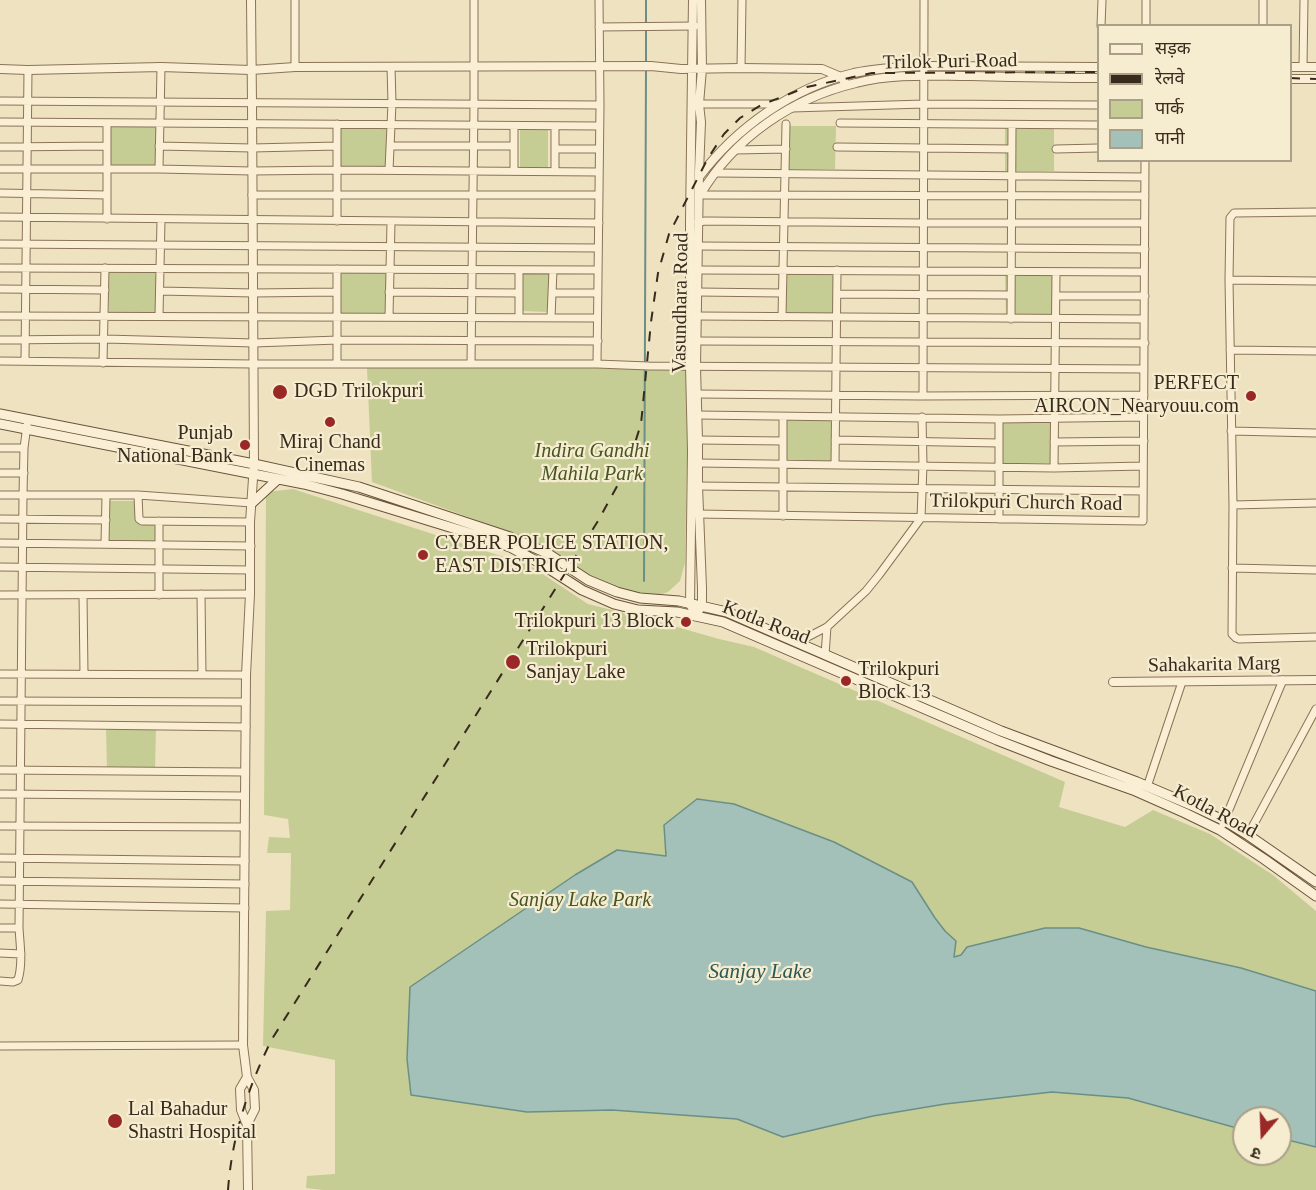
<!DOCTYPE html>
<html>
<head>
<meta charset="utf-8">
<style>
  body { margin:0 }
  #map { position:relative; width:1316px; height:1190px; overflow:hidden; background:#efe2c1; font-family:Georgia,"Noto Sans Devanagari",serif }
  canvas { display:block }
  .legend { position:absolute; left:1097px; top:24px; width:195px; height:138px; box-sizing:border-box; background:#f6ecd0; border:2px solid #aa9f88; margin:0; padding:8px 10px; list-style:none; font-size:18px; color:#382b1d }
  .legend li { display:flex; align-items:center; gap:12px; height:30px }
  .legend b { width:30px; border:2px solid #aa9f88 }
  .north { position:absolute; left:1232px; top:1106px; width:60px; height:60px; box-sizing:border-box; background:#f6ecd0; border:2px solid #aa9f88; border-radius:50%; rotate:199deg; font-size:16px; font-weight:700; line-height:24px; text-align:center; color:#382b1d }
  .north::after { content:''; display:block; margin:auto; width:21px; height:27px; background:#992826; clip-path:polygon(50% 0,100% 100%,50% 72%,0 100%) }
</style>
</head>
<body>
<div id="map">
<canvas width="1316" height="1190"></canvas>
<ul class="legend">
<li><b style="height:8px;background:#faefd4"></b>सड़क</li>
<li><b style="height:8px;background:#382b1d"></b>रेलवे</li>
<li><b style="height:16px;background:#c5cd94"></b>पार्क</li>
<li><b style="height:16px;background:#a4c1b9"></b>पानी</li>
</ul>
<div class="north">उ</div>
</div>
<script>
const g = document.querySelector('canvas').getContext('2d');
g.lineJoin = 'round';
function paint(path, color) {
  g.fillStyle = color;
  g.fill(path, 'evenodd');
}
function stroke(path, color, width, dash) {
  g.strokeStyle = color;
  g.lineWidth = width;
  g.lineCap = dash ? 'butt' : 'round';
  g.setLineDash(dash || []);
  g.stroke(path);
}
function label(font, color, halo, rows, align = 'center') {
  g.font = font + ' Georgia,serif';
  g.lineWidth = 4.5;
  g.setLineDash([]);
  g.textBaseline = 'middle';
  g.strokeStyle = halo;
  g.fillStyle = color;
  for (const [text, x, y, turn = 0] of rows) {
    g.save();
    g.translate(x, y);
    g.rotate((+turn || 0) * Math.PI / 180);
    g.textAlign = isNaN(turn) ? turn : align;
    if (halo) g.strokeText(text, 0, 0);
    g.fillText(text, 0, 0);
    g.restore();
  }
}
const green = new Path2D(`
  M 109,123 L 158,124 L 157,166 L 109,166 Z
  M 339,125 L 388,125 L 387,168 L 339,168 Z
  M 787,126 L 836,126 L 835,169 L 787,169 Z
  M 520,127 L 548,128 L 548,167 L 520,167 Z
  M 1005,128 L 1054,128 L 1054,171 L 1005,171 Z
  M 109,269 L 158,269 L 157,312 L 109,312 Z
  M 338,270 L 387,270 L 387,313 L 338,313 Z
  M 522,272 L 550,273 L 549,312 L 521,311 Z
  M 785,272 L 834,272 L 834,315 L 786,315 Z
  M 1005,273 L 1054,274 L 1054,317 L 1006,316 Z
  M 367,368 L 689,368 L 685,563 L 680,581 L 668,592 L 656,596 L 642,595 L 615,588 L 588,575 L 548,548 L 509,532 L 372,482 Z
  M 785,418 L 834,418 L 833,461 L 785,461 Z
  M 1001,420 L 1050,420 L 1050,463 L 1001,463 Z
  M 293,489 L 529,565 L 588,604 L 663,623 L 719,639 L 754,647 L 1065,782 L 1059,807 L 1125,827 L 1153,810 L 1210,834 L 1273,875 L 1316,911 L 1316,1190 L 323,1190 L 306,1188 L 307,1176 L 335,1174 L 335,1060 L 263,1046 L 266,911 L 290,910 L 291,853 L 267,853 L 269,837 L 290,838 L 288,819 L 264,815 L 266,492 ZM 1244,1118 L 1280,1118 L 1280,1154 L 1244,1154 Z
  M 108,501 L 136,501 L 136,523 L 157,523 L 157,542 L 108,542 Z
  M 106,727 L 156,727 L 155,770 L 107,770 Z`);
const water = new Path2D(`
  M 697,799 L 734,804 L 834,842 L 912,882 L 935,918 L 945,931 L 956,941 L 954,957 L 961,955 L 967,947 L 1045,928 L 1079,928 L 1146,947 L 1241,968 L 1316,991 L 1316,1147 L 1280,1138 L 1280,1118 L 1244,1118 L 1244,1130 L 1128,1098 L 1052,1092 L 945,1104 L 873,1116 L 783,1137 L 737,1119 L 612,1110 L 527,1112 L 411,1095 L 407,1059 L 410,987 L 575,875 L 617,850 L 666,856 L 664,825 Z`);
const stream = new Path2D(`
  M 646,23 L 646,0
  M 646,62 L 646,29
  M 644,581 L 646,68`);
const minor = new Path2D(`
  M 1263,0 L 1263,26
  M 1101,26 L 1102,0
  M 1146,26 L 1146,0
  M 599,27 L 695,26
  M 295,67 L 295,0
  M 1303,67 L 1304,0
  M 741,68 L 742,0
  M 0,101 L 600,105
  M 699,104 L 779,104
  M 792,108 L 924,104 L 1098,105
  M 0,122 L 599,126
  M 107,123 L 107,219
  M 840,123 L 1098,125
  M 337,124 L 337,221
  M 514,126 L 514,171
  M 159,146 L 252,148 L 337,146
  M 390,146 L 514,146
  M 0,147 L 107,146
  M 837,147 L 1012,149
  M 555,149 L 599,149
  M 1056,149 L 1098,148
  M 735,150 L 786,149
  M 0,169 L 159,169 L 252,171 L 337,170 L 598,172
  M 159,169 L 161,67
  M 389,170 L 392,103 L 391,67
  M 555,171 L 555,126
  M 715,173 L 1145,177
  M 0,193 L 107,195
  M 252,195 L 598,195
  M 699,195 L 1145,196
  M 1316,212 L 1234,213 L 1230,218 L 1229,280 L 1233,505 L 1232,634 L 1236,638 L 1239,639 L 1316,637
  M 0,217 L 599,223
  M 698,222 L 706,221 L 923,223 L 1144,223
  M 0,244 L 598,248
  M 698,246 L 1145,249
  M 0,268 L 598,270
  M 337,269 L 337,363
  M 698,270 L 1144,272
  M 1229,280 L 1316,281
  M 0,289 L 105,290
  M 160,291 L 253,293 L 337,292
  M 389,292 L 519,293
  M 697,292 L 782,293
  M 552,293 L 598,293
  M 837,294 L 1011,295
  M 1056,296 L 1145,296
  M 0,316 L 597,318
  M 159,316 L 161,220
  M 697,316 L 1144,319
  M 389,317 L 391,222
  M 519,317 L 519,270
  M 551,317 L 553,270
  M 782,317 L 786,124
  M 1011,319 L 1012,125
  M 0,340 L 105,339 L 254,343 L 338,340 L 598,341
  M 697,341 L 1145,343
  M 1230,350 L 1316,351
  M 25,360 L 28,70
  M 0,361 L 253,364 L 597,364 L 649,366 L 1144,369
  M 103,363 L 105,268
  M 471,364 L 474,104 L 474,0
  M 597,364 L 600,105 L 599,0
  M 697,394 L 921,396 L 1144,395
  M 923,396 L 924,0
  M 698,415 L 999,419 L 1143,417
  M 783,417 L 783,516
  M 999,419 L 999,519
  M 1231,431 L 1316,433
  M 698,440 L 783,441
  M 835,440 L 999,443
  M 1054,442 L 1144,441
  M 0,448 L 24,448
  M 698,463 L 1054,468 L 1143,466
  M 835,465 L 837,270
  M 1054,468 L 1056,272
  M 0,473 L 24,473
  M 698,486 L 1143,491
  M 0,495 L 138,495 L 252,503
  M 138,495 L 139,519 L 142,521 L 250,522
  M 1233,505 L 1316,503
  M 697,514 L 1143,521 L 1145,160
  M 0,519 L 106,520
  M 159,521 L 159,595
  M 0,543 L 251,546
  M 105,544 L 106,495
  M 0,567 L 250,570
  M 1232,568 L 1316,570
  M 201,594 L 202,675
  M 0,595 L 250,594
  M 83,595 L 84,674
  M 798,642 L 827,627 L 866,591 L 879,575 L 921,518 L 923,465 L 922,417
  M 825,655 L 827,627
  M 0,674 L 246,675
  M 0,701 L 246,702
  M 0,724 L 246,727
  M 0,770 L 245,772
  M 1147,787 L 1182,682
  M 0,794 L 245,796
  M 1223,824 L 1283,680
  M 0,826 L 245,827
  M 1248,835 L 1316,709
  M 0,858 L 245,861
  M 0,881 L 245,884
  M 0,904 L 245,908
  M 0,928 L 19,928
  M 0,953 L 21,954
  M 0,981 L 13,982 L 18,980 C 23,963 20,945 19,928 L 23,495 L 24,448 L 27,425
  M 0,1046 L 243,1045`);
const tertiary = new Path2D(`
  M 693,0 L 690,221 L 690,366 L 692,451 L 690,604 L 693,610
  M 1290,67 L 1316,67
  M 0,69 L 28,70 L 161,67 L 251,70 L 295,67 L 651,66 L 681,69 L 741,68 L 822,69 L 841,77 L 847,85
  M 1290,79 L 1316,79
  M 699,177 C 737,127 792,88 854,73 C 877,68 900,67 923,66 L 1098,67
  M 700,195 C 734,138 792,98 856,83 C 893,73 932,76 970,76 C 1013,77 1056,78 1098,78
  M 695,616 L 702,606 L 702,588 L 698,486 L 698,440 L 696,367 L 699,172 L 701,122 L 699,104 L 702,69 L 701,0
  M 1113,682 L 1316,680
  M 247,1077 L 240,1089 L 241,1110 L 247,1125 L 248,1190
  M 247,1125 L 255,1109 L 254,1090 L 247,1077 L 243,1045 L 246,675 L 250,594 L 250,522 L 254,464 L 252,103 L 251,0`);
const secondary = new Path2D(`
  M 0,414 L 254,464 L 359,487 L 510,537 L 547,553 L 588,580 L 617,592 L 640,598 L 679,601 L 727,612 L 1001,731 L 1137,782 L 1191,805 L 1225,821 L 1248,835 L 1316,882
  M 0,424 L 304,484 L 342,494 L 492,540 L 510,547 L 540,563 L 582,590 L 614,604 L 638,610 L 677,612 L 723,622 L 997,740 L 1051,761 L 1133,790 L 1185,813 L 1220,830 L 1264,859 L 1316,896
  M 252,503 L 278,479`);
const rail = new Path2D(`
  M 1290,78 L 1316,79
  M 228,1190 C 232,1136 248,1087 272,1039 L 598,521 L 627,468 L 641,424 L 651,322 L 658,273 L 669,234 L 708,158 L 724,134 L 740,118 L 761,105 L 807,87 L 872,73 L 1098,72`);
const markers = [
  [280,392,8,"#992826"],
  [1251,396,6,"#992826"],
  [330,422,6,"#992826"],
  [245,445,6,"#992826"],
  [423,555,6,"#992826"],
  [686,622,6,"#992826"],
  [513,662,8,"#992826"],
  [846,681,6,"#992826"],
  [115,1121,8,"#992826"]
];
const streetNames = [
  ["Trilok Puri Road",950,62,-1],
  ["Vasundhara Road",681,303,-89],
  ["Trilokpuri Church Road",1026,503,1],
  ["Kotla Road",766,623,21],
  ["Sahakarita Marg",1214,665,-1],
  ["Kotla Road",1215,812,28]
];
const poiNames = [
  ["PERFECT",1239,384,"right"],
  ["AIRCON_Nearyouu.com",1239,407,"right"],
  ["DGD Trilokpuri",294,392],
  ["Punjab",233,434,"right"],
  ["National Bank",233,457,"right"],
  ["Miraj Chand",330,443,"center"],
  ["Cinemas",330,466,"center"],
  ["CYBER POLICE STATION,",435,544],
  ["EAST DISTRICT",435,567],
  ["Trilokpuri 13 Block",674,622,"right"],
  ["Trilokpuri",526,650],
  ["Sanjay Lake",526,673],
  ["Trilokpuri",858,670],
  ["Block 13",858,693],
  ["Lal Bahadur",128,1110],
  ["Shastri Hospital",128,1133]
];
const parkNames = [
  ["Indira Gandhi",592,452],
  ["Mahila Park",592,475],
  ["Sanjay Lake Park",580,901]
];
const waterNames = [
  ["Sanjay Lake",760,972]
];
paint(green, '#c5cd94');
paint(water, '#a4c1b9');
stroke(water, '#6a8f87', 1.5);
stroke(stream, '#6a8f87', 2);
stroke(minor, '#897358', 9);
stroke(tertiary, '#897358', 10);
stroke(secondary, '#6a543b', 11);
stroke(minor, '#faefd4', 7);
stroke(tertiary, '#faefd4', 8);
stroke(secondary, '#faefd4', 9);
stroke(rail, '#382b1d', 2, [10, 10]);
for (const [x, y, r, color] of markers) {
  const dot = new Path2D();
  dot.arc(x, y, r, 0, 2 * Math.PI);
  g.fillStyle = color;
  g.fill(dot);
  stroke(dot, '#f6ecd0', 2);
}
label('20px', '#382b1d', '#f6ecd0', streetNames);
label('20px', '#382b1d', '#f6ecd0', poiNames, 'left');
label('italic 20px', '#475523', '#f6ecd0', parkNames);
label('italic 21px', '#2b5856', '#f6ecd0', waterNames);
</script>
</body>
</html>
